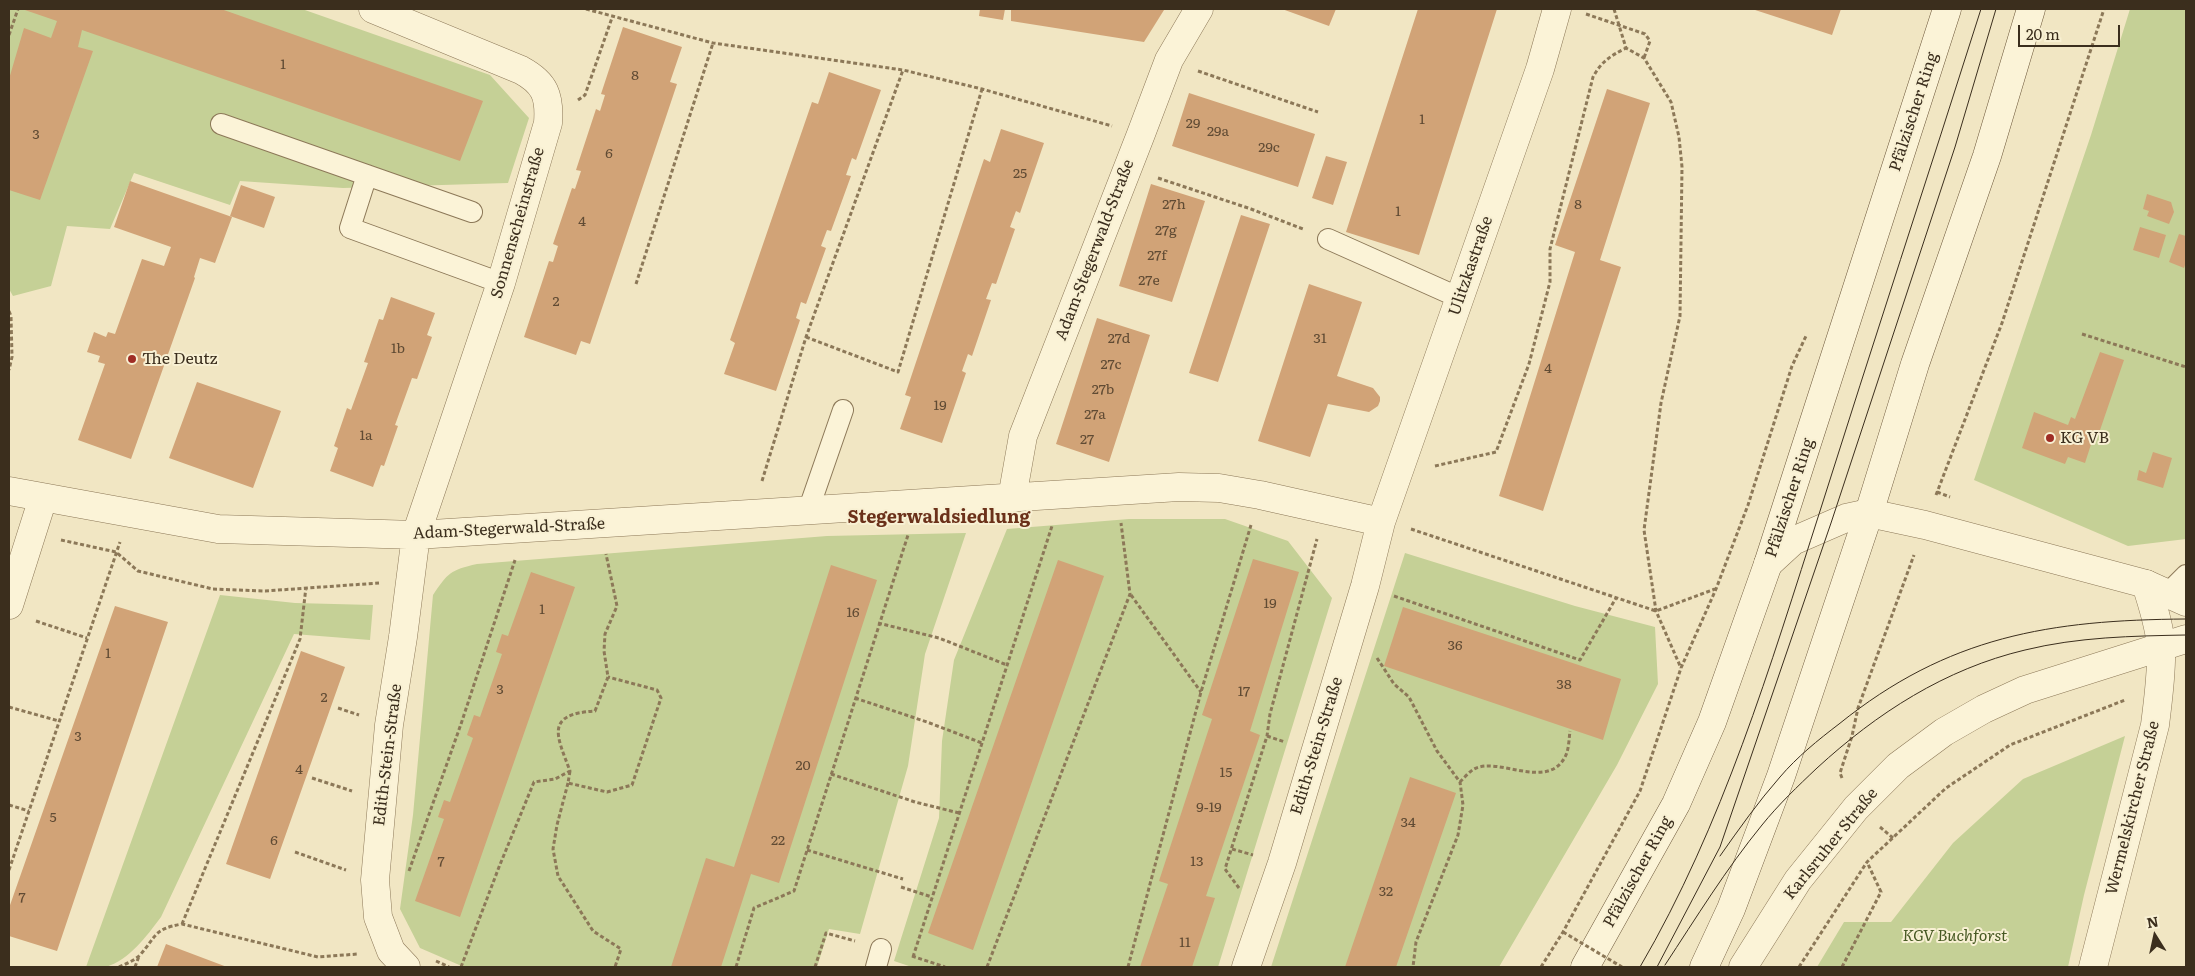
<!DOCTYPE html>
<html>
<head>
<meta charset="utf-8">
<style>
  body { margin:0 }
  #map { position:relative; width:2195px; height:976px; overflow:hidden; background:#f1e6c3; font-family:Literata,serif }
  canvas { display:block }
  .frame { position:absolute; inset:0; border:10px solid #3b2e1d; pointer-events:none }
  .north { position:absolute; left:2130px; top:911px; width:50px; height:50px; -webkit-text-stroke:4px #f8f0d3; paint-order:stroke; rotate:350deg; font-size:14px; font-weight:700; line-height:20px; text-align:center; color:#3b2e1d }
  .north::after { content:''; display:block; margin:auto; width:18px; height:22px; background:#3b2e1d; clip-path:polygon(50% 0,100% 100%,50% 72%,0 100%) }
  .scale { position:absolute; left:2018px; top:25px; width:102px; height:22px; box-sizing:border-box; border:2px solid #3b2e1d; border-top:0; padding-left:6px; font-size:15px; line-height:18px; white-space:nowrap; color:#3b2e1d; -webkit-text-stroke:4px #f8f0d3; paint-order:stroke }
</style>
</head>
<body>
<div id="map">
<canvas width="2195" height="976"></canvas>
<div class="frame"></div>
<div class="north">N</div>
<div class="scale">20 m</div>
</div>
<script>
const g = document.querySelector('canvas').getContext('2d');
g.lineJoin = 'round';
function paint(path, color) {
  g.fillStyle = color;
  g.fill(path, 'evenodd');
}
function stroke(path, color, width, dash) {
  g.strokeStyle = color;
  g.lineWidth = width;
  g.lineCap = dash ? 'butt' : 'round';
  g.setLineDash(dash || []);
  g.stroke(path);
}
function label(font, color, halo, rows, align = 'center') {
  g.font = font + ' Literata,serif';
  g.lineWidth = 4;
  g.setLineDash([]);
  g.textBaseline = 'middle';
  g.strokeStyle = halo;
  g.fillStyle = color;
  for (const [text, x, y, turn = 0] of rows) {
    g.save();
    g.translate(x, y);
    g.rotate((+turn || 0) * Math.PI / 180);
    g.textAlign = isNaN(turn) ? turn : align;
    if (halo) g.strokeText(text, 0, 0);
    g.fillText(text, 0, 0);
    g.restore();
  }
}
const green = new Path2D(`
  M 9,9 L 302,9 L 490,75 L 529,118 L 508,183 L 343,188 L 240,181 L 230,205 L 134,173 L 110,229 L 67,226 L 51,286 L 13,296 L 9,289 Z
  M 2130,9 L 2186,9 L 2186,539 L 2128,546 L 1974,480 L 2091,135 Z
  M 1129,519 L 1225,519 L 1288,541 L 1332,598 L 1218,967 L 912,967 L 894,961 L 939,818 L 942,741 L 954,660 L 1007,529 Z
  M 966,533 L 925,654 L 908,766 L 860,934 L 829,929 L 817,967 L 464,967 L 420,948 L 400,909 L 413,815 L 433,595 C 448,573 450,570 477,564 L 827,536 Z
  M 1405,553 L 1575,606 L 1655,627 L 1658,684 L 1617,765 L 1499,967 L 1271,967 Z
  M 220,595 L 295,603 L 373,605 L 370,640 L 294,634 L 161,917 C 146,937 130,959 106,967 C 100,969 92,967 86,967 Z
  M 2125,736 L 2084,895 L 2068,967 L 1817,967 L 1844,922 L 1891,922 L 1953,843 L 2023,779 Z`);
const building = new Path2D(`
  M 22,9 L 221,9 L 483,101 L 460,161 L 82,30 L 78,47 L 93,51 L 40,200 L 9,190 L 9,79 L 24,28 L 51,38 L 57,21 Z
  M 980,9 L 1005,9 L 1003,20 L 979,16 Z
  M 1011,9 L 1150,9 L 1164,10 L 1144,42 L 1011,21 Z
  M 1282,9 L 1336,9 L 1329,26 Z
  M 1418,9 L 1497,9 L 1419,255 L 1346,232 Z
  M 1752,9 L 1841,9 L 1832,35 Z
  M 623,27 L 682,47 L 670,82 L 677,84 L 590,344 L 581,341 L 576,355 L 524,337 L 549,261 L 553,262 L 558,246 L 553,244 L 572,188 L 575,189 L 581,171 L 576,170 L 596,109 L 600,111 L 605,95 L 601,94 Z
  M 829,72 L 881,90 L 856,160 L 852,158 L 846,175 L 851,176 L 831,231 L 827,230 L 821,246 L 826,248 L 806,304 L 801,302 L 796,318 L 800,320 L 776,391 L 724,374 L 735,343 L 730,340 L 812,102 L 818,104 Z
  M 1607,89 L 1650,103 L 1600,260 L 1621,267 L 1543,511 L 1499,496 L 1575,252 L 1555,245 Z
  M 1189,93 L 1315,134 L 1298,187 L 1172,146 Z
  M 1001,129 L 1044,143 L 1020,213 L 1016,211 L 1010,227 L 1015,229 L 996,284 L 992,283 L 986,299 L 991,300 L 972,356 L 968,354 L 962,371 L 966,373 L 942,443 L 900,429 L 911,397 L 905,395 L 984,159 L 990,162 Z
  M 1326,156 L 1347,162 L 1333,205 L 1312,198 Z
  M 130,181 L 232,217 L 215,263 L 200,258 L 194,277 L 195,278 L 131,459 L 78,440 L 105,364 L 98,362 L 100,356 L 87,352 L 94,332 L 106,337 L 108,332 L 115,334 L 142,259 L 164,266 L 171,247 L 114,227 Z
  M 1151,184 L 1205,201 L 1172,302 L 1119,286 Z
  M 241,185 L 275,197 L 264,228 L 230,216 Z
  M 2147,194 L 2171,202 L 2174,212 L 2169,224 L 2147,216 L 2149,211 L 2143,209 Z
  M 1241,215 L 1270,224 L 1218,382 L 1189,373 Z
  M 2140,227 L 2166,235 L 2159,258 L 2133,250 Z
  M 2179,234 L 2186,236 L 2186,262 L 2184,268 L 2169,262 Z
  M 1309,284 L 1362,302 L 1337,376 L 1373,388 L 1380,397 L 1380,401 L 1378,406 L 1369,412 L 1328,404 L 1310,457 L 1258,441 Z
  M 391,297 L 435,313 L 427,335 L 432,337 L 417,379 L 412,378 L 395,425 L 398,426 L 384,466 L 381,465 L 373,487 L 330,471 L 338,448 L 334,446 L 347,408 L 351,410 L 368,363 L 364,362 L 379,319 L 383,320 Z
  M 1097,318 L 1150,335 L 1109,462 L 1056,444 Z
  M 2100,352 L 2124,360 L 2099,433 L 2095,432 L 2085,463 L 2068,457 L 2065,464 L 2022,448 L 2034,412 L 2068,425 L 2071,417 L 2075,419 Z
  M 197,382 L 281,411 L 253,488 L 169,458 Z
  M 2153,452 L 2172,458 L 2163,488 L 2137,480 L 2139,470 L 2146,473 Z
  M 1253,559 L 1299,572 L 1250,731 L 1260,735 L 1206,896 L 1215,898 L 1192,967 L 1140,967 L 1168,884 L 1159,881 L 1212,719 L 1202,715 Z
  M 1058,560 L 1104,576 L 973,950 L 928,933 Z
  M 831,565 L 877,580 L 779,883 L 751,874 L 721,967 L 671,967 L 706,858 L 734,867 Z
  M 531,572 L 575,587 L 460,917 L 415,901 L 444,819 L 438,817 L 444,800 L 450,802 L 473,738 L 467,735 L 474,715 L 480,717 L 502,654 L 496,652 L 502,634 L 508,636 Z
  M 115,606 L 168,622 L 57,951 L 9,936 L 9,908 Z
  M 1403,607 L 1621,679 L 1603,740 L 1384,666 Z
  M 301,651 L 345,667 L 270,879 L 226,864 Z
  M 1410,777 L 1456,793 L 1396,967 L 1345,967 Z
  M 166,944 L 227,967 L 157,967 Z`);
const path = new Path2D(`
  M 586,9 L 713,43 L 903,70 L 982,89 L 1112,126
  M 1614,9 L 1626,48 L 1644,58 L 1671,102 L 1679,137 L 1682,167 L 1680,316 L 1661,403 L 1644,530 L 1656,611 L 1681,668
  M 1586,14 L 1645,34 L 1650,41 L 1644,58
  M 9,35 L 18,9
  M 1198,71 L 1318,112
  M 578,100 L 585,95 L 613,15
  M 1158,178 L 1251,209 L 1303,229
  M 636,284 L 713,43
  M 9,311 L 11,316 L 12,357 L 9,370
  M 2082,334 L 2186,367
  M 806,337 L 898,372 L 982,89
  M 1435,466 L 1496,452 L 1529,364 L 1550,282 L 1550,249 L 1593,77 C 1601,62 1610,56 1626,48
  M 762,481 L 806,337 L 903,70
  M 1937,492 L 1950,497
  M 1936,495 L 2002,323 L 2104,9
  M 1411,529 L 1656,611 L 1715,589
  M 61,540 L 116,552 L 138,571 L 213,589 L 265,591 L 379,583
  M 1131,595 L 1201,692
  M 1394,596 L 1580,660 L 1616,598
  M 36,621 L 87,638
  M 878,623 L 939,638 L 1007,665
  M 1377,658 L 1394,684 L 1409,697 L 1437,751 L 1460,782 L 1463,805 L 1458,835 L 1416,942 L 1413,967
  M 855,698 L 927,722 L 982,743
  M 9,707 L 59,721
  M 338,708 L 359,715
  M 1267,736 L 1285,742
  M 570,771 L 568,783 L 607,792 L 632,785 L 661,698 L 657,690 L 608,677
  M 831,774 L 915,802 L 959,813
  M 312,778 L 352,791
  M 1842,778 L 1840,773 L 1852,736 L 1858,708 L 1914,555
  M 1460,782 C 1464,778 1469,772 1474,769 C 1498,756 1547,791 1565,757 C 1569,750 1569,738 1570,731
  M 568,783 L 557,825 L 553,849 L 558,876 L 593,931 L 621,949 L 615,967
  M 9,805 L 29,811
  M 1880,827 L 1893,838
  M 1232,849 L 1253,855
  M 807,850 L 903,879
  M 295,852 L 346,870
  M 9,870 L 120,542
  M 409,871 L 461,724 L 515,560
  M 901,887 L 932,897
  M 1239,888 L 1225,869 L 1267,736 L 1270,714 L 1317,539
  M 182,924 L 300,639 L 306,587
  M 912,956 L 945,967
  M 913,957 L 1052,526
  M 436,961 L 449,967
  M 119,967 C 126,964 135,960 140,955 C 157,936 153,929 182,924 L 318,957 L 358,954
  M 135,967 L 139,956
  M 461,967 L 499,867 L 534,782 L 555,779 L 570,771 C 557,736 544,714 595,711 L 608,677 L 604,651 L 605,634 L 617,606 L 606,554
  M 736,967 L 754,908 L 794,891 L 908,535
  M 815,967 L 826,933 L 855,941
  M 987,967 L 1130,594 L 1121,523
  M 1128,967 L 1201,692 L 1251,525
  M 1541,967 L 1563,932 L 1640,791 L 1681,668 L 1716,589 L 1748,505 L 1792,366 L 1806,336
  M 1799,967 L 1867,862 L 1946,788 L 2010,745 L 2125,700
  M 1842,967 L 1881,892 L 1867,862`);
const service = new Path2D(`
  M 221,124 L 472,212
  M 367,175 L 350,228 L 501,283
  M 1328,239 L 1460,298
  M 808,511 L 843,410
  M 2168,593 L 2186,575
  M 876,967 L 881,949`);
const minor = new Path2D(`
  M 373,9 L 521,70 C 545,83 550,96 548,123 L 501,283 L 416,535 L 403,637 L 389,725 L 375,880 L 378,917 L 391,951 L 406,967
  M 9,491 L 218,529 L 416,535 L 1179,487 L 1219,488 L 1260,495 L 1381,522
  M 1012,498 L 1023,436 L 1141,134 L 1169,60 L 1199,9
  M 9,605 L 43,498
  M 1246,967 L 1282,863 L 1365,586 L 1381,522 L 1540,69 L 1557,9
  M 2093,967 L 2155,725 C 2158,700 2162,673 2161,648 C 2160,626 2152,604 2146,584`);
const tertiary = new Path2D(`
  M 1768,564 L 1793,541 L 1846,518 L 1869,513 L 1925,525 L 2146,584 L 2186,602
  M 1743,967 L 1798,880 L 1856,808 L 1898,766 L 1944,732 L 1984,709 L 2025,690 L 2186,639`);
const secondary = new Path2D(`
  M 1585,967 L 1676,804 L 1712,722 L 1768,564 L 1947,9
  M 1704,967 L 1731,909 L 1781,776 L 1869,513 L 1915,364 L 1987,156 L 2031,9`);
const tram = new Path2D(`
  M 1720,856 C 1739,829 1758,802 1780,777 C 1797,757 1818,740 1839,724 C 1948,636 2050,620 2186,619
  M 1665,965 C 1696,918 1726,869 1762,825 C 1778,805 1798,786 1817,768 C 1877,713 1945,669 2025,650 C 2078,637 2132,636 2186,635
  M 1640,967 C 1723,825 1770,667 1820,511 C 1873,343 1928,176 1981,9
  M 1657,967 L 1720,847 L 1831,523 L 1955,147 L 1996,9`);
const pathBridge = new Path2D(`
  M 1563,932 L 1622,967`);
const markers = [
  [132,359,5,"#9f2d25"],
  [2050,438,5,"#9f2d25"]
];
const numberNames = [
  ["1",283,65],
  ["8",635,76],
  ["1",1422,120],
  ["29",1193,124],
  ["29a",1218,132],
  ["3",36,135],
  ["29c",1269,148],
  ["6",609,154],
  ["25",1020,174],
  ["27h",1174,205],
  ["8",1578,205],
  ["1",1398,212],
  ["4",582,222],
  ["27g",1166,231],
  ["27f",1157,256],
  ["27e",1149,281],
  ["2",556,302],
  ["27d",1119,339],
  ["31",1320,339],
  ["1b",398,349],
  ["27c",1111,365],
  ["4",1548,369],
  ["27b",1103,390],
  ["19",940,406],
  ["27a",1095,415],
  ["1a",366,436],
  ["27",1087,440],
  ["19",1270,604],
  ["1",542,610],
  ["16",853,613],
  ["36",1455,646],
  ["1",108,654],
  ["38",1564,685],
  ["3",500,690],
  ["17",1244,692],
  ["2",324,698],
  ["3",78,737],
  ["20",803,766],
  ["4",299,770],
  ["15",1226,773],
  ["9-19",1209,808],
  ["5",53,818],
  ["34",1408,823],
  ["6",274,841],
  ["22",778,841],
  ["7",441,862],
  ["13",1197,862],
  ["32",1386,892],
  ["7",22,898],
  ["11",1185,943]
];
const streetNames = [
  ["Pfälzischer Ring",1914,112,-72],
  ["Sonnenscheinstraße",518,223,-74],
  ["Adam-Stegerwald-Straße",1095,250,-69],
  ["Ulitzkastraße",1471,266,-71],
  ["Pfälzischer Ring",1790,498,-72],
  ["Adam-Stegerwald-Straße",509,529,-3],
  ["Edith-Stein-Straße",1317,746,-73],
  ["Edith-Stein-Straße",388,755,-83],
  ["Wermelskircher Straße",2133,808,-76],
  ["Karlsruher Straße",1831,844,-51],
  ["Pfälzischer Ring",1638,872,-61]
];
const poiNames = [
  ["The Deutz",142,359],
  ["KG VB",2060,438]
];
const parkNames = [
  ["KGV Buchforst",1955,936]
];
const neighbourhoodNames = [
  ["Stegerwaldsiedlung",939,518]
];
paint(green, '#c5d096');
paint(building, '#d1a377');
stroke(service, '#8c7858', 22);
stroke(minor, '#8c7858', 29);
stroke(tertiary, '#8c7858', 29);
stroke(secondary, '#6e593c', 29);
stroke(path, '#8c7858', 3, [4, 2.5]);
stroke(service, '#fbf3d7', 20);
stroke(minor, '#fbf3d7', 28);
stroke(tertiary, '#fbf3d7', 28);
stroke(secondary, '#fbf3d7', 28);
stroke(tram, '#3b2e1d', 1);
stroke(pathBridge, '#8c7858', 3, [4, 2.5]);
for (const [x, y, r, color] of markers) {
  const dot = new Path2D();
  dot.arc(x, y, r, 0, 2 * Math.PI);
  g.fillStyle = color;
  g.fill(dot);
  stroke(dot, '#f8f0d3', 2);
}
label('14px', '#604b34', null, numberNames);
label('16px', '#3b2e1d', '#f8f0d3', streetNames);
label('16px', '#3b2e1d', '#f8f0d3', poiNames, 'left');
label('italic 16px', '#475923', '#f8f0d3', parkNames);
label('bold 18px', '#6b311a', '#f8f0d3', neighbourhoodNames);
</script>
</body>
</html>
